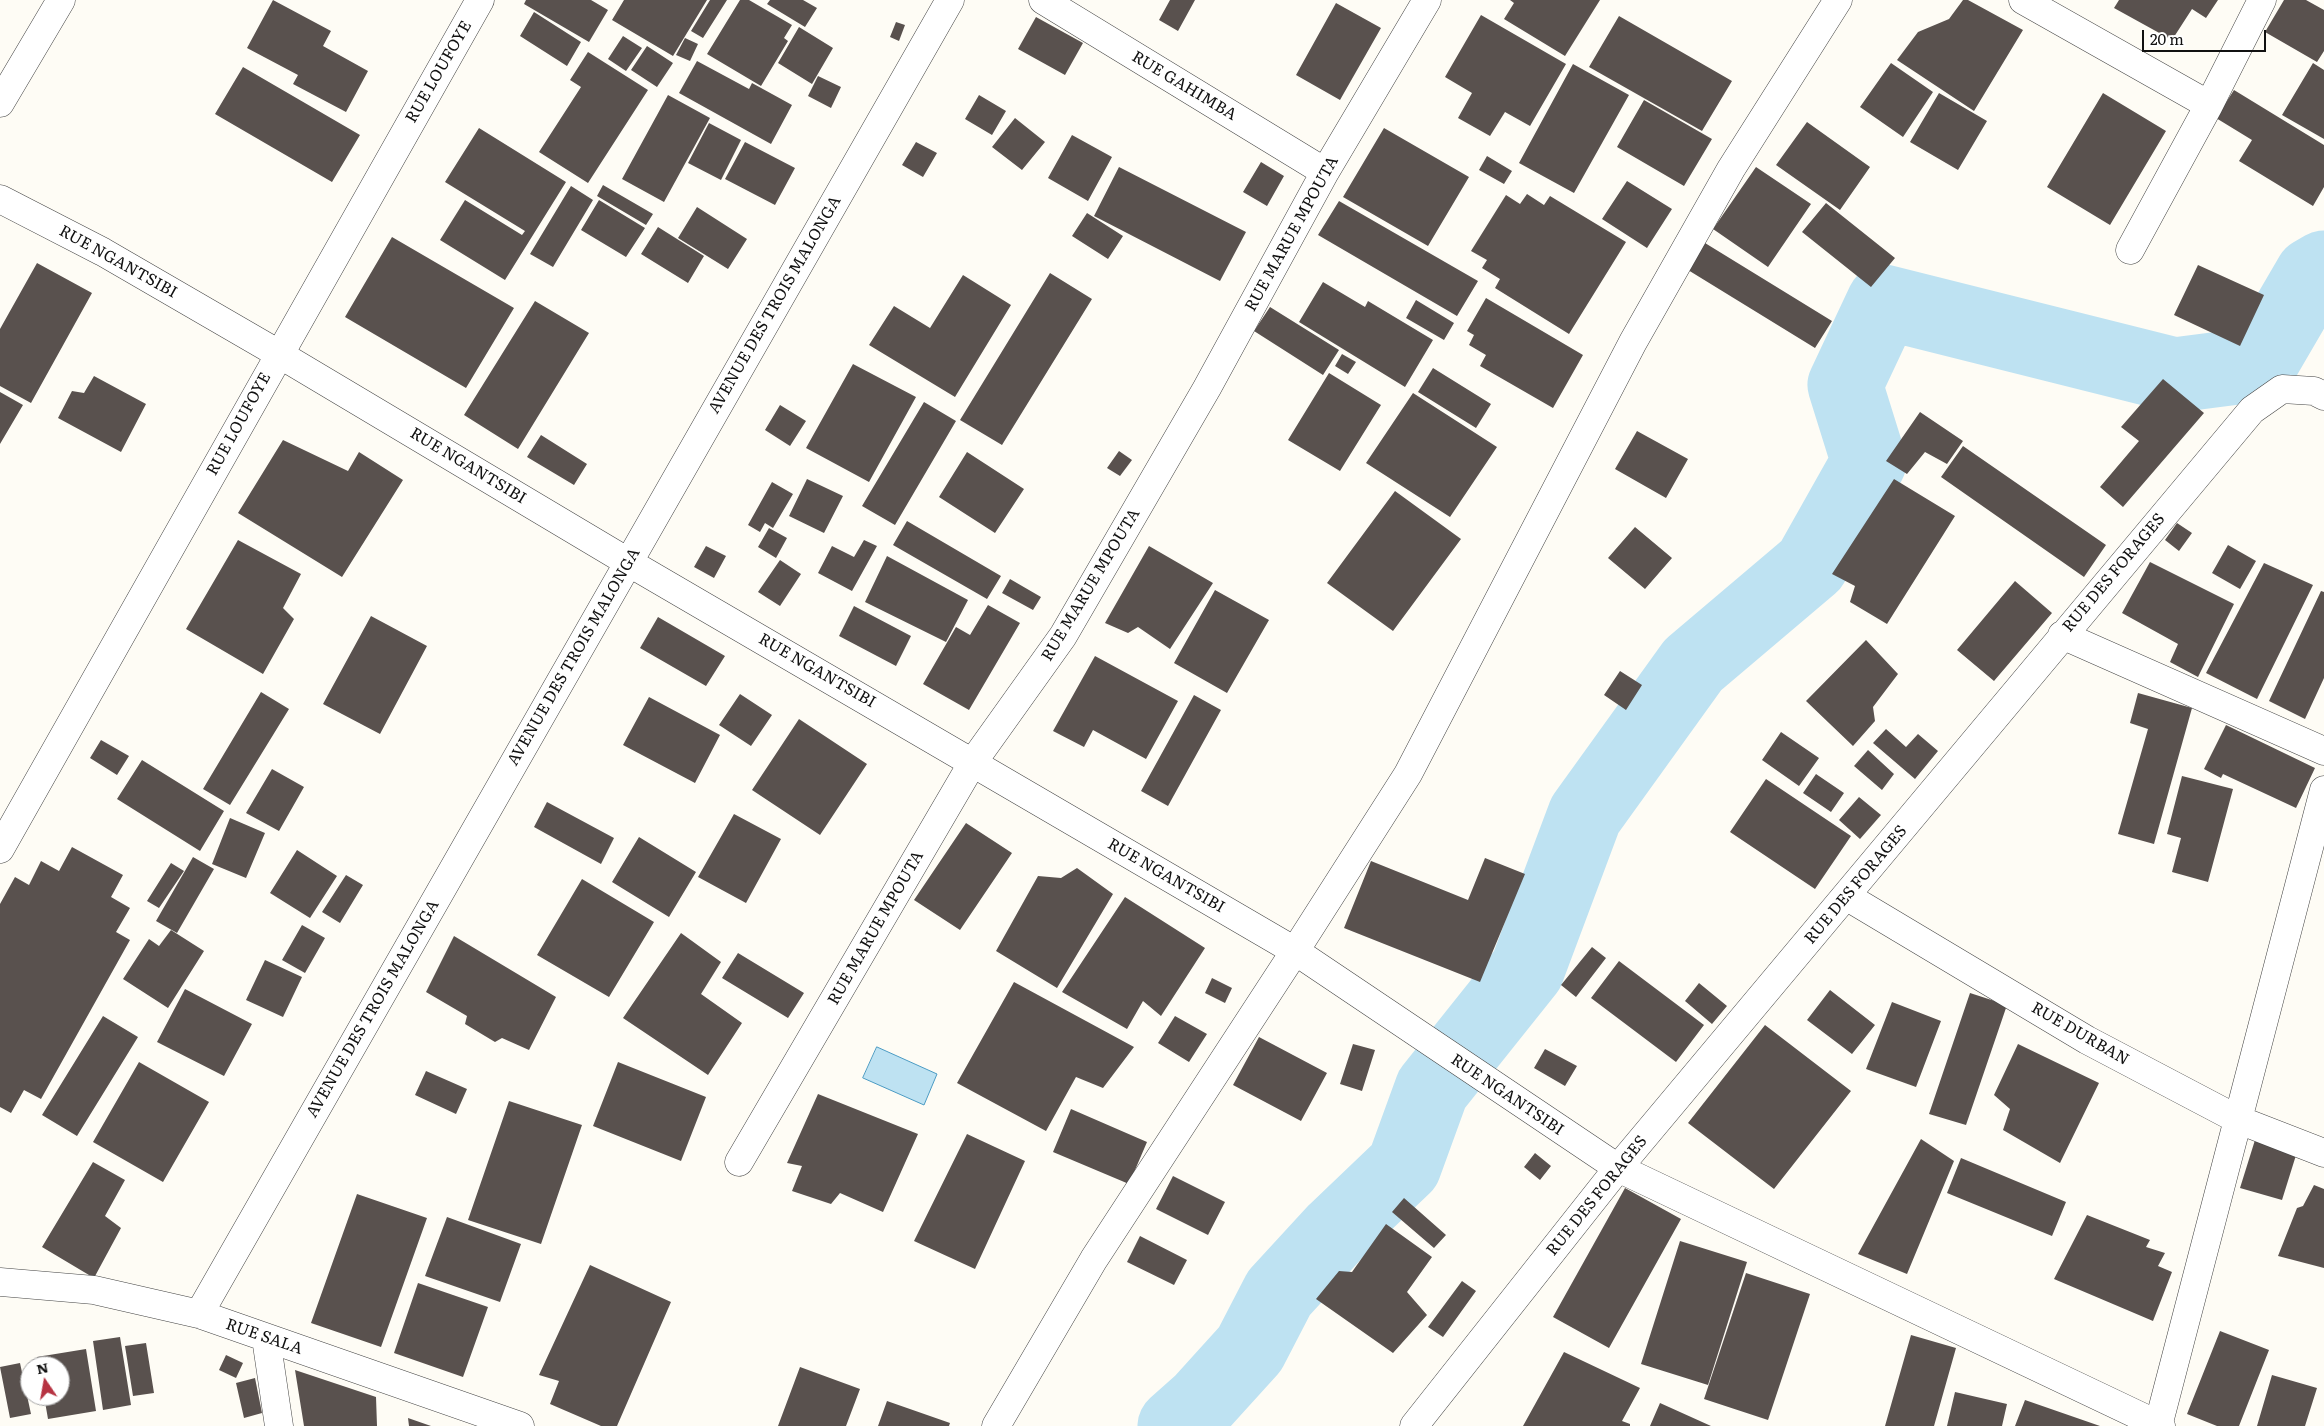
<!DOCTYPE html>
<html>
<head>
<meta charset="utf-8">
<style>
  body { margin:0 }
  #map { position:relative; width:2324px; height:1426px; overflow:hidden; background:#fefcf5; font-family:Literata,serif }
  canvas { display:block }
  .north { position:absolute; left:20px; top:1356px; width:50px; height:50px; box-sizing:border-box; background:#fff; border:1px solid #a0a0a0; border-radius:50%; rotate:348deg; font-size:14px; font-weight:700; line-height:20px; text-align:center; color:#111 }
  .north::after { content:''; display:block; margin:auto; width:18px; height:22px; background:#b63342; clip-path:polygon(50% 0,100% 100%,50% 72%,0 100%) }
  .scale { position:absolute; left:2142px; top:30px; width:124px; height:22px; box-sizing:border-box; border:2px solid #111; border-top:0; padding-left:6px; font-size:15px; line-height:18px; white-space:nowrap; color:#111; -webkit-text-stroke:4px #fff; paint-order:stroke }
</style>
</head>
<body>
<div id="map">
<canvas width="2324" height="1426"></canvas>
<div class="north">N</div>
<div class="scale">20 m</div>
</div>
<script>
const g = document.querySelector('canvas').getContext('2d');
g.lineJoin = 'round';
function paint(path, color) {
  g.fillStyle = color;
  g.fill(path, 'evenodd');
}
function stroke(path, color, width, dash) {
  g.strokeStyle = color;
  g.lineWidth = width;
  g.lineCap = dash ? 'butt' : 'round';
  g.setLineDash(dash || []);
  g.stroke(path);
}
function label(font, color, halo, rows, align = 'center') {
  g.font = font + ' Literata,serif';
  g.lineWidth = 5;
  g.setLineDash([]);
  g.textBaseline = 'middle';
  g.strokeStyle = halo;
  g.fillStyle = color;
  for (const [text, x, y, turn = 0] of rows) {
    g.save();
    g.translate(x, y);
    g.rotate((+turn || 0) * Math.PI / 180);
    g.textAlign = isNaN(turn) ? turn : align;
    if (halo) g.strokeText(text, 0, 0);
    g.fillText(text, 0, 0);
    g.restore();
  }
}
const water = new Path2D(`
  M 877,1047 L 937,1074 L 924,1105 L 863,1078 Z`);
const river = new Path2D(`
  M 1175,1426 L 1202,1402 L 1250,1349 L 1279,1293 L 1336,1231 L 1404,1166 L 1432,1089 L 1527,970 L 1585,815 L 1693,665 L 1811,565 L 1869,462 L 1845,385 L 1884,302 L 2175,375 L 2260,364 L 2312,275 L 2324,268`);
const building = new Path2D(`
  M 273,0 L 331,31 L 323,46 L 368,71 L 346,112 L 293,84 L 298,75 L 247,48 Z
  M 526,0 L 591,0 L 608,10 L 589,42 L 524,4 Z
  M 624,0 L 707,0 L 673,56 L 612,20 Z
  M 710,0 L 727,0 L 703,38 L 691,31 Z
  M 740,0 L 749,0 L 792,25 L 784,38 L 788,41 L 761,86 L 707,54 Z
  M 770,0 L 803,0 L 817,8 L 805,27 L 767,4 Z
  M 1170,0 L 1195,0 L 1178,31 L 1159,20 Z
  M 1510,0 L 1600,0 L 1565,56 L 1504,19 L 1514,3 Z
  M 1963,0 L 1968,0 L 2023,30 L 1974,111 L 1897,60 L 1918,32 L 1949,19 Z
  M 2119,0 L 2218,0 L 2206,18 L 2192,9 L 2172,40 L 2114,8 Z
  M 2284,0 L 2306,0 L 2324,10 L 2324,51 L 2317,62 L 2265,32 Z
  M 1336,3 L 1381,28 L 1340,100 L 1296,75 Z
  M 534,12 L 581,42 L 567,66 L 520,36 Z
  M 1481,15 L 1566,64 L 1530,126 L 1505,112 L 1490,136 L 1458,118 L 1472,93 L 1445,77 Z
  M 1619,16 L 1732,81 L 1702,131 L 1589,67 Z
  M 1036,17 L 1083,43 L 1065,75 L 1018,49 Z
  M 896,22 L 905,25 L 899,41 L 890,37 Z
  M 799,27 L 833,48 L 812,84 L 778,63 Z
  M 623,36 L 642,48 L 626,71 L 608,59 Z
  M 685,38 L 698,44 L 690,61 L 676,55 Z
  M 647,46 L 673,63 L 657,87 L 631,70 Z
  M 588,52 L 648,90 L 588,183 L 539,152 L 581,87 L 570,80 Z
  M 697,61 L 749,89 L 752,83 L 792,105 L 771,144 L 679,93 Z
  M 1891,63 L 1933,92 L 1903,137 L 1860,107 Z
  M 2313,63 L 2324,70 L 2324,139 L 2282,115 Z
  M 1573,64 L 1629,95 L 1574,193 L 1519,163 Z
  M 243,67 L 360,135 L 332,182 L 215,114 Z
  M 818,76 L 841,87 L 831,108 L 808,96 Z
  M 2234,90 L 2324,145 L 2324,187 L 2313,206 L 2239,161 L 2252,140 L 2216,118 Z
  M 1939,93 L 1987,121 L 1958,170 L 1910,142 Z
  M 2103,93 L 2166,131 L 2110,225 L 2047,187 Z
  M 668,95 L 710,118 L 664,202 L 622,179 Z
  M 979,95 L 1006,111 L 992,135 L 965,119 Z
  M 1644,100 L 1712,139 L 1684,186 L 1617,147 Z
  M 1015,118 L 1045,142 L 1022,170 L 992,147 Z
  M 1807,122 L 1870,167 L 1840,210 L 1776,165 Z
  M 709,123 L 741,140 L 721,180 L 688,163 Z
  M 479,128 L 566,182 L 505,280 L 440,240 L 465,200 L 522,235 L 525,231 L 445,182 Z
  M 1384,128 L 1469,177 L 1428,246 L 1343,197 Z
  M 1072,135 L 1112,157 L 1088,201 L 1048,178 Z
  M 745,142 L 795,168 L 775,205 L 725,179 Z
  M 916,142 L 937,153 L 923,177 L 902,165 Z
  M 1487,156 L 1512,171 L 1504,184 L 1479,170 Z
  M 1261,162 L 1284,176 L 1267,206 L 1243,192 Z
  M 1119,167 L 1246,232 L 1220,281 L 1094,216 Z
  M 1756,167 L 1811,204 L 1768,267 L 1713,229 Z
  M 1627,181 L 1672,209 L 1647,248 L 1602,219 Z
  M 603,185 L 653,214 L 646,225 L 597,196 Z
  M 571,186 L 593,200 L 553,267 L 530,254 Z
  M 1527,194 L 1544,205 L 1550,196 L 1626,242 L 1569,334 L 1495,288 L 1500,279 L 1482,268 L 1487,260 L 1471,251 L 1506,195 L 1520,204 Z
  M 599,200 L 645,228 L 626,257 L 581,230 Z
  M 1339,201 L 1478,281 L 1457,316 L 1318,235 Z
  M 1826,203 L 1895,258 L 1871,287 L 1802,232 Z
  M 697,207 L 747,239 L 728,269 L 678,238 Z
  M 1087,213 L 1123,236 L 1108,259 L 1072,236 Z
  M 658,227 L 704,256 L 688,283 L 641,254 Z
  M 392,237 L 514,308 L 466,388 L 345,317 Z
  M 1705,243 L 1832,321 L 1815,348 L 1688,270 Z
  M 37,263 L 92,293 L 31,403 L 0,386 L 0,329 Z
  M 2198,265 L 2264,295 L 2240,346 L 2174,315 Z
  M 1050,273 L 1092,299 L 1002,445 L 960,420 Z
  M 963,275 L 1011,305 L 955,397 L 869,345 L 894,306 L 930,328 Z
  M 1323,282 L 1365,307 L 1368,301 L 1433,340 L 1405,387 L 1299,322 Z
  M 1486,298 L 1583,355 L 1553,408 L 1480,366 L 1486,355 L 1469,345 L 1474,335 L 1467,331 Z
  M 1416,300 L 1454,323 L 1444,340 L 1406,318 Z
  M 535,301 L 589,333 L 518,449 L 464,415 Z
  M 1270,307 L 1339,350 L 1323,375 L 1254,331 Z
  M 1342,354 L 1356,362 L 1348,374 L 1335,366 Z
  M 853,364 L 916,397 L 869,482 L 806,448 Z
  M 1433,368 L 1491,404 L 1476,428 L 1418,392 Z
  M 1329,373 L 1381,405 L 1340,471 L 1288,440 Z
  M 94,376 L 146,404 L 121,452 L 58,418 L 72,391 L 84,393 Z
  M 2163,379 L 2204,413 L 2123,507 L 2100,487 L 2139,441 L 2121,427 Z
  M 0,392 L 23,405 L 0,444 Z
  M 1413,393 L 1497,447 L 1450,517 L 1366,463 Z
  M 924,402 L 956,421 L 895,525 L 862,506 Z
  M 780,405 L 806,421 L 790,446 L 765,430 Z
  M 1920,412 L 1963,441 L 1947,464 L 1925,452 L 1907,474 L 1886,461 Z
  M 1637,431 L 1688,459 L 1666,498 L 1615,469 Z
  M 541,435 L 587,464 L 574,485 L 527,457 Z
  M 283,440 L 348,471 L 359,452 L 403,480 L 342,577 L 238,513 Z
  M 1963,446 L 2106,545 L 2084,577 L 1941,477 Z
  M 1119,451 L 1132,460 L 1120,476 L 1107,468 Z
  M 967,452 L 1024,489 L 995,533 L 939,497 Z
  M 807,479 L 843,496 L 824,533 L 789,516 Z
  M 1894,479 L 1955,516 L 1887,624 L 1850,602 L 1855,586 L 1832,574 Z
  M 772,482 L 793,494 L 773,528 L 765,523 L 760,532 L 748,525 Z
  M 1395,491 L 1461,539 L 1393,631 L 1327,583 Z
  M 907,521 L 1001,576 L 987,599 L 893,545 Z
  M 2177,523 L 2192,533 L 2179,551 L 2165,540 Z
  M 1635,527 L 1672,558 L 1645,589 L 1608,558 Z
  M 769,528 L 787,538 L 776,558 L 758,547 Z
  M 238,540 L 301,574 L 283,608 L 294,619 L 263,674 L 186,629 Z
  M 864,540 L 877,546 L 852,591 L 818,573 L 832,546 L 854,557 Z
  M 2228,545 L 2256,561 L 2240,589 L 2212,573 Z
  M 706,546 L 726,556 L 714,578 L 694,567 Z
  M 1149,546 L 1213,583 L 1170,649 L 1138,627 L 1128,633 L 1105,623 Z
  M 887,556 L 968,600 L 946,642 L 865,602 Z
  M 780,560 L 801,574 L 780,606 L 758,592 Z
  M 2150,562 L 2234,604 L 2198,677 L 2170,662 L 2178,644 L 2122,613 Z
  M 2264,563 L 2313,585 L 2257,699 L 2206,673 Z
  M 1010,579 L 1041,597 L 1033,610 L 1002,593 Z
  M 2015,581 L 2052,613 L 1994,681 L 1957,650 Z
  M 1215,590 L 1269,620 L 1227,693 L 1174,663 Z
  M 2321,591 L 2324,592 L 2324,678 L 2305,719 L 2269,701 Z
  M 988,605 L 1020,623 L 969,710 L 923,684 L 956,627 L 970,635 Z
  M 854,606 L 911,636 L 896,666 L 839,636 Z
  M 371,616 L 427,646 L 380,734 L 323,704 Z
  M 658,617 L 725,656 L 706,686 L 640,648 Z
  M 1866,640 L 1898,674 L 1873,707 L 1875,721 L 1853,746 L 1806,701 Z
  M 1095,656 L 1178,701 L 1146,759 L 1093,730 L 1084,747 L 1053,731 Z
  M 1620,671 L 1642,685 L 1626,710 L 1604,695 Z
  M 261,692 L 289,709 L 230,805 L 203,789 Z
  M 2138,693 L 2192,708 L 2154,844 L 2118,834 L 2148,729 L 2130,723 Z
  M 740,694 L 772,715 L 751,746 L 719,725 Z
  M 1194,695 L 1221,710 L 1168,806 L 1141,791 Z
  M 649,697 L 720,735 L 695,783 L 623,745 Z
  M 799,719 L 867,764 L 820,835 L 752,790 Z
  M 2226,725 L 2315,768 L 2296,808 L 2223,774 L 2221,778 L 2204,769 Z
  M 1886,729 L 1906,747 L 1918,734 L 1938,751 L 1915,779 L 1873,743 Z
  M 1781,732 L 1819,758 L 1799,786 L 1762,760 Z
  M 101,740 L 129,756 L 117,775 L 90,758 Z
  M 1868,750 L 1894,774 L 1882,790 L 1854,766 Z
  M 142,760 L 224,811 L 200,851 L 117,799 Z
  M 272,769 L 304,787 L 279,831 L 246,813 Z
  M 1816,774 L 1844,793 L 1831,812 L 1803,793 Z
  M 2182,776 L 2233,789 L 2208,882 L 2172,872 L 2181,838 L 2167,834 Z
  M 1766,779 L 1851,836 L 1815,889 L 1730,832 Z
  M 1859,797 L 1881,815 L 1860,839 L 1839,820 Z
  M 547,802 L 614,838 L 601,864 L 534,827 Z
  M 734,814 L 781,839 L 746,903 L 698,877 Z
  M 230,818 L 265,833 L 246,878 L 212,864 Z
  M 966,823 L 1012,853 L 960,930 L 914,900 Z
  M 639,837 L 696,872 L 669,917 L 612,882 Z
  M 72,847 L 123,875 L 111,897 L 130,908 L 116,932 L 130,940 L 41,1099 L 24,1090 L 11,1113 L 0,1107 L 0,904 L 15,877 L 29,885 L 41,861 L 59,871 Z
  M 297,850 L 337,876 L 310,918 L 270,893 Z
  M 193,857 L 214,869 L 177,933 L 156,921 Z
  M 1485,858 L 1525,874 L 1480,982 L 1344,928 L 1371,861 L 1468,900 Z
  M 171,863 L 184,871 L 159,908 L 147,901 Z
  M 1077,868 L 1113,894 L 1057,988 L 996,951 L 1038,876 L 1061,878 Z
  M 346,875 L 363,885 L 340,923 L 322,912 Z
  M 582,879 L 654,922 L 609,997 L 537,955 Z
  M 1125,897 L 1205,948 L 1161,1016 L 1143,1001 L 1127,1029 L 1062,992 Z
  M 302,925 L 325,938 L 305,973 L 282,960 Z
  M 171,930 L 204,951 L 168,1008 L 123,979 L 149,939 L 159,946 Z
  M 681,933 L 721,962 L 701,994 L 742,1023 L 708,1075 L 623,1018 Z
  M 454,936 L 556,997 L 529,1050 L 502,1038 L 495,1042 L 465,1024 L 467,1016 L 426,992 Z
  M 1592,947 L 1606,958 L 1576,997 L 1561,985 Z
  M 738,953 L 804,993 L 788,1018 L 722,978 Z
  M 265,960 L 302,977 L 283,1017 L 246,1000 Z
  M 1619,961 L 1704,1025 L 1676,1062 L 1591,998 Z
  M 1212,978 L 1232,988 L 1225,1003 L 1205,993 Z
  M 1014,982 L 1134,1047 L 1103,1088 L 1076,1077 L 1046,1131 L 957,1083 Z
  M 1699,983 L 1727,1006 L 1712,1024 L 1685,1001 Z
  M 185,989 L 252,1024 L 224,1076 L 157,1042 Z
  M 1830,990 L 1875,1025 L 1852,1054 L 1807,1020 Z
  M 1970,993 L 2007,1005 L 1966,1125 L 1929,1114 Z
  M 1892,1002 L 1941,1021 L 1916,1087 L 1866,1069 Z
  M 103,1016 L 138,1037 L 77,1136 L 42,1115 Z
  M 1175,1016 L 1207,1034 L 1189,1062 L 1158,1043 Z
  M 1765,1025 L 1851,1091 L 1774,1189 L 1688,1123 Z
  M 1259,1037 L 1327,1073 L 1301,1121 L 1233,1085 Z
  M 1353,1044 L 1375,1050 L 1362,1091 L 1340,1084 Z
  M 2018,1044 L 2099,1083 L 2060,1163 L 2003,1130 L 2010,1109 L 1994,1095 Z
  M 1545,1049 L 1577,1066 L 1565,1086 L 1534,1068 Z
  M 139,1062 L 209,1102 L 163,1182 L 93,1142 Z
  M 618,1062 L 706,1097 L 681,1161 L 593,1126 Z
  M 426,1071 L 467,1089 L 456,1114 L 415,1095 Z
  M 818,1094 L 918,1134 L 883,1212 L 840,1193 L 831,1204 L 792,1191 L 802,1166 L 787,1163 Z
  M 509,1101 L 582,1125 L 541,1244 L 468,1220 Z
  M 1071,1109 L 1147,1142 L 1129,1184 L 1053,1152 Z
  M 967,1134 L 1025,1161 L 975,1269 L 914,1241 Z
  M 1921,1139 L 1954,1161 L 1907,1274 L 1858,1254 Z
  M 2255,1140 L 2297,1152 L 2282,1200 L 2240,1188 Z
  M 1535,1153 L 1551,1166 L 1540,1180 L 1524,1167 Z
  M 1961,1158 L 2066,1202 L 2052,1236 L 1947,1193 Z
  M 93,1162 L 125,1180 L 105,1216 L 121,1228 L 94,1278 L 42,1247 Z
  M 1173,1176 L 1225,1202 L 1208,1235 L 1156,1209 Z
  M 2314,1185 L 2324,1189 L 2324,1268 L 2278,1256 L 2297,1208 L 2303,1206 Z
  M 1625,1188 L 1681,1219 L 1609,1348 L 1553,1317 Z
  M 357,1194 L 427,1218 L 381,1347 L 311,1323 Z
  M 1404,1198 L 1446,1235 L 1434,1248 L 1392,1212 Z
  M 2087,1215 L 2150,1240 L 2146,1247 L 2165,1253 L 2158,1266 L 2172,1272 L 2153,1321 L 2054,1279 Z
  M 447,1217 L 521,1244 L 500,1302 L 425,1276 Z
  M 1386,1224 L 1432,1257 L 1407,1292 L 1427,1315 L 1393,1353 L 1316,1299 L 1339,1271 L 1352,1272 Z
  M 1140,1236 L 1187,1260 L 1174,1285 L 1127,1262 Z
  M 1680,1241 L 1747,1262 L 1708,1385 L 1641,1364 Z
  M 590,1265 L 671,1302 L 617,1426 L 601,1426 L 550,1404 L 559,1381 L 539,1375 Z
  M 1746,1273 L 1810,1294 L 1768,1420 L 1704,1399 Z
  M 1462,1281 L 1476,1291 L 1443,1337 L 1428,1327 Z
  M 418,1283 L 488,1307 L 463,1377 L 394,1353 Z
  M 2220,1331 L 2269,1350 L 2239,1426 L 2217,1426 L 2187,1414 Z
  M 1911,1335 L 1956,1348 L 1934,1426 L 1885,1426 Z
  M 120,1337 L 131,1405 L 103,1410 L 93,1341 Z
  M 146,1343 L 154,1393 L 133,1396 L 125,1346 Z
  M 86,1349 L 96,1411 L 48,1419 L 44,1396 L 60,1396 L 60,1366 L 39,1366 L 37,1357 Z
  M 1564,1352 L 1640,1388 L 1622,1421 L 1630,1424 L 1630,1426 L 1523,1426 Z
  M 226,1355 L 243,1363 L 236,1378 L 219,1370 Z
  M 20,1363 L 31,1414 L 10,1418 L 0,1367 Z
  M 800,1367 L 860,1389 L 846,1426 L 778,1426 Z
  M 295,1370 L 376,1397 L 377,1426 L 304,1426 Z
  M 2272,1375 L 2317,1388 L 2305,1426 L 2257,1426 Z
  M 255,1378 L 262,1413 L 244,1418 L 236,1383 Z
  M 1955,1392 L 2007,1404 L 2002,1426 L 1947,1426 Z
  M 2025,1400 L 2100,1426 L 2015,1426 Z
  M 887,1401 L 950,1423 L 949,1426 L 878,1426 Z
  M 1660,1403 L 1711,1426 L 1650,1426 Z
  M 408,1418 L 431,1426 L 409,1426 Z`);
const street = new Path2D(`
  M 1043,0 L 1325,172
  M 2023,0 L 2209,105
  M 0,103 L 61,0
  M 0,199 L 103,252 L 279,354 L 628,562 L 1295,951 L 1618,1168 L 2161,1426
  M 2130,250 L 2209,105 L 2262,0
  M 2062,635 L 2324,751
  M 0,849 L 480,0
  M 1846,896 L 2087,1040 L 2239,1120 L 2324,1153
  M 739,1162 L 973,762 L 1063,636 L 1207,388 L 1325,172 L 1427,0
  M 0,1282 L 94,1290 L 199,1314 L 520,1426
  M 199,1314 L 950,0
  M 266,1338 L 279,1426
  M 996,1426 L 1094,1259 L 1295,951 L 1408,774 L 1633,342 L 1731,169 L 1838,0
  M 1414,1426 L 1618,1168 L 2252,410 L 2282,389 L 2314,391 L 2324,396
  M 2158,1426 L 2324,790`);
const streetNames = [
  ["RUE LOUFOYE",439,72,-60],
  ["RUE GAHIMBA",1184,86,31],
  ["RUE MARUE MPOUTA",1292,234,-61],
  ["RUE NGANTSIBI",118,262,29],
  ["AVENUE DES TROIS MALONGA",775,305,-60],
  ["RUE LOUFOYE",239,424,-61],
  ["RUE NGANTSIBI",468,466,31],
  ["RUE DES FORAGES",2114,573,-50],
  ["RUE MARUE MPOUTA",1091,585,-59],
  ["AVENUE DES TROIS MALONGA",574,657,-60],
  ["RUE NGANTSIBI",817,671,30],
  ["RUE NGANTSIBI",1166,876,30],
  ["RUE DES FORAGES",1856,885,-50],
  ["RUE MARUE MPOUTA",876,928,-60],
  ["AVENUE DES TROIS MALONGA",373,1009,-60],
  ["RUE DURBAN",2080,1034,30],
  ["RUE NGANTSIBI",1507,1095,34],
  ["RUE DES FORAGES",1597,1196,-51],
  ["RUE SALA",264,1337,19]
];
paint(water, '#bee2f2');
stroke(water, '#4b9bc3', 1);
stroke(river, '#bee2f2', 75);
paint(building, '#59514e');
stroke(street, '#444', 29);
stroke(street, '#fff', 28);
label('16px', '#111', '#fff', streetNames);
</script>
</body>
</html>
